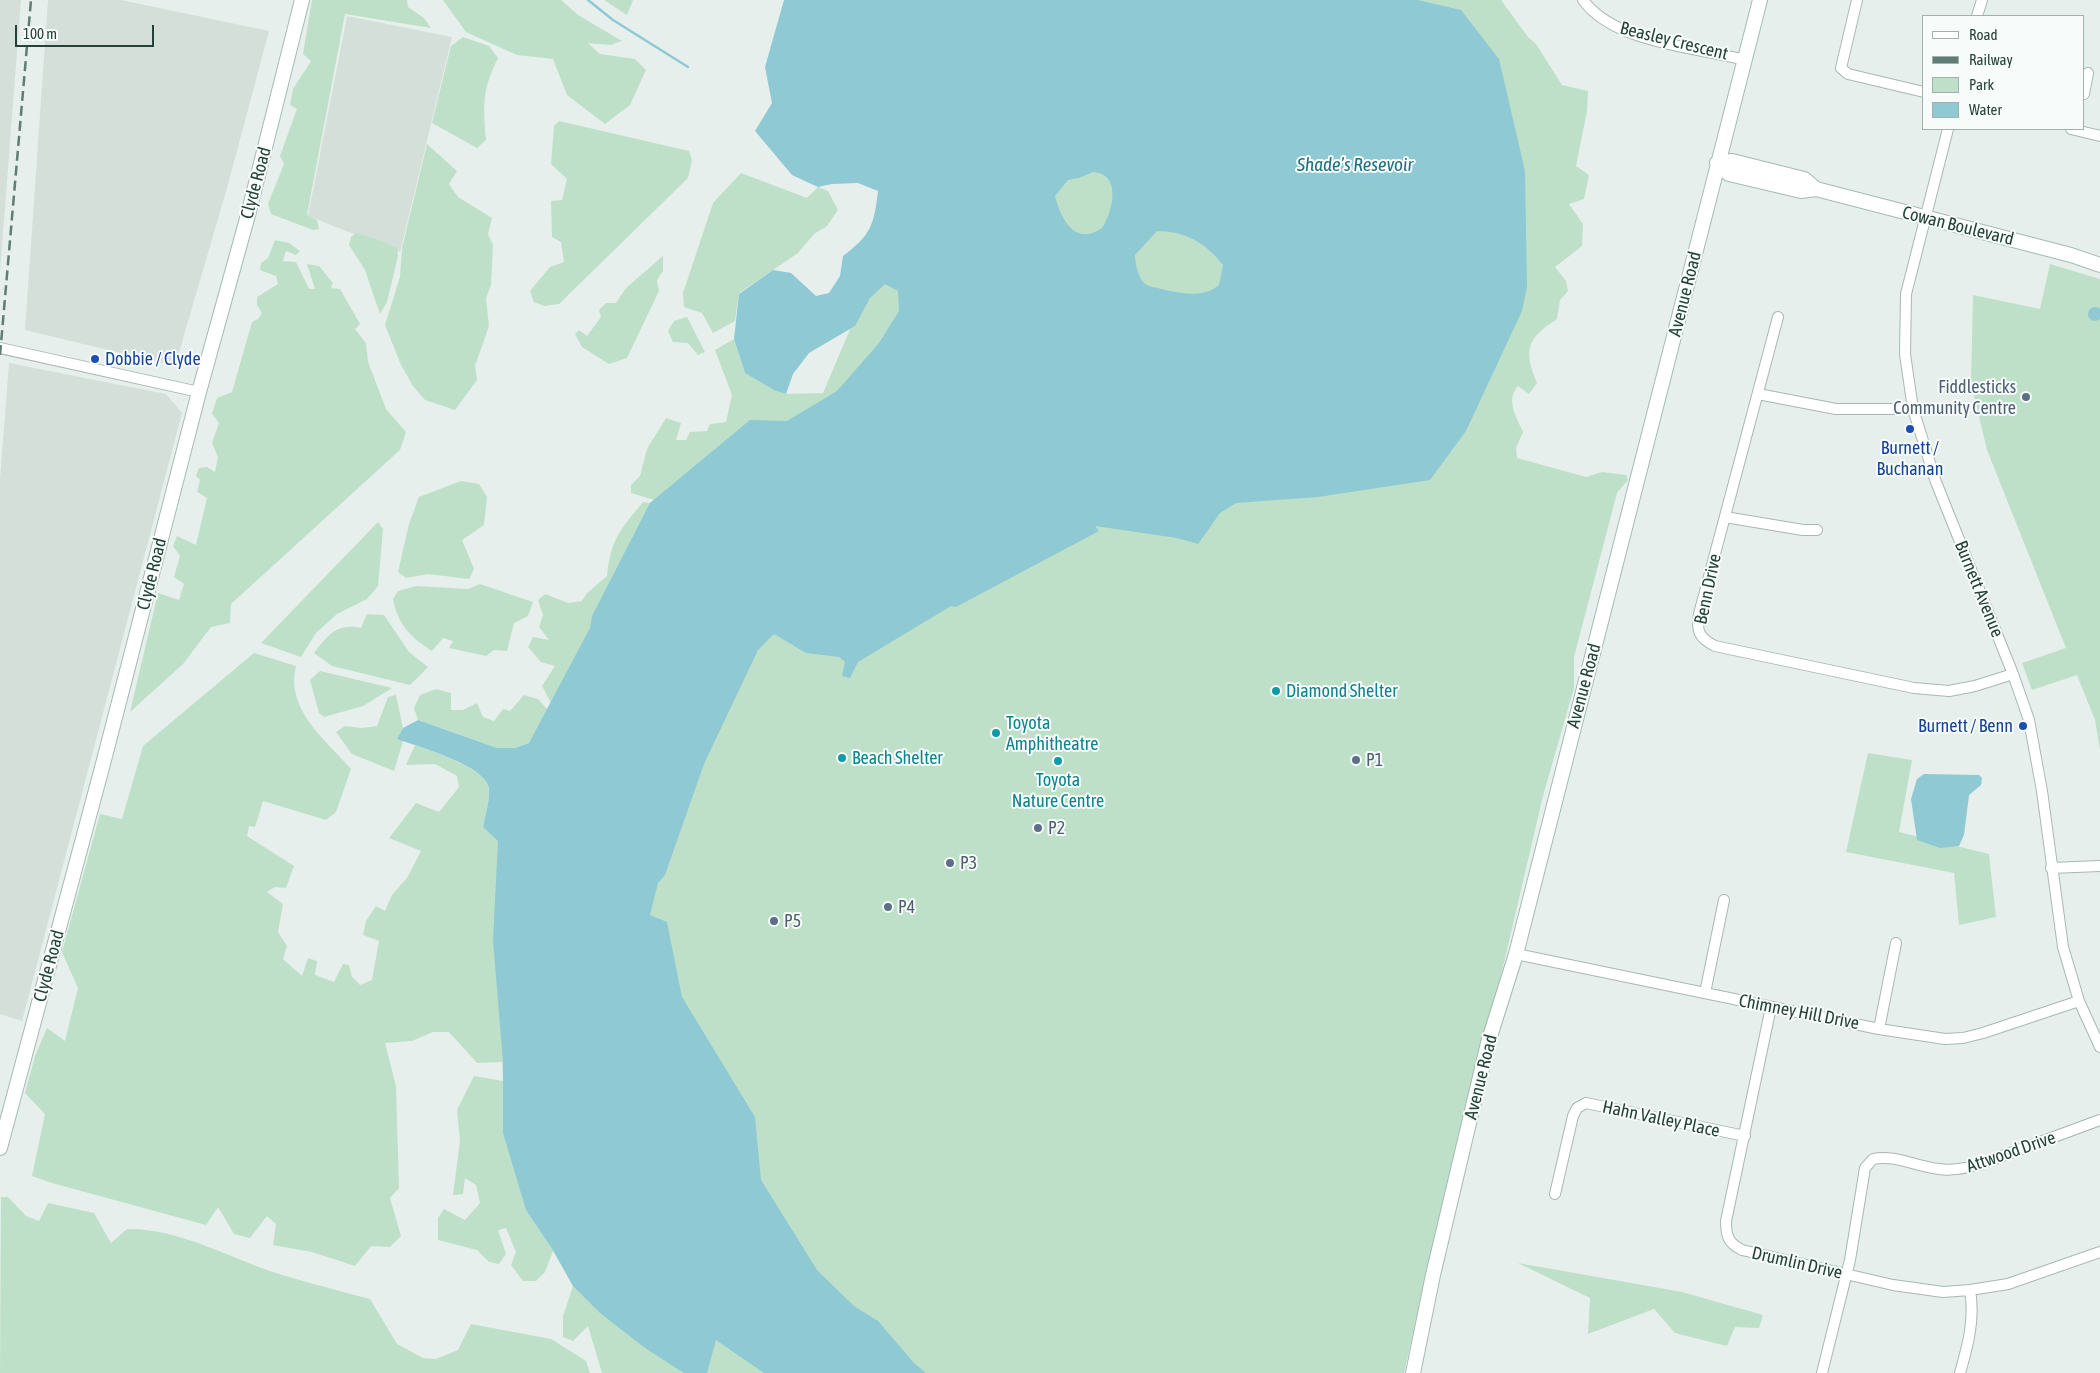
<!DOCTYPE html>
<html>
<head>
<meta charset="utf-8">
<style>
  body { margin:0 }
  #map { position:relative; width:2100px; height:1373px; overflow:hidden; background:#e6efeb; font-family:"Asap Condensed",sans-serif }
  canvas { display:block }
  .legend { position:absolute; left:1922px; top:15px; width:162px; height:115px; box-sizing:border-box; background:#f7fbf9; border:1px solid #a3b1ad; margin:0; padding:6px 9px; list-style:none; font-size:15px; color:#24423a }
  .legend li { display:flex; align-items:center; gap:10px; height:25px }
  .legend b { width:25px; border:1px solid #a3b1ad }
  .scale { position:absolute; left:15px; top:25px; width:139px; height:22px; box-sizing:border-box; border:2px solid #24423a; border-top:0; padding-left:6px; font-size:15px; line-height:18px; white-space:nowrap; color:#24423a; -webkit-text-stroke:4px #f7fbf9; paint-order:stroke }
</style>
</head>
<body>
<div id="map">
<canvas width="2100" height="1373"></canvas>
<ul class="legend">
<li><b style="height:6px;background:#fff"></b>Road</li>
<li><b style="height:6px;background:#5f7d75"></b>Railway</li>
<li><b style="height:14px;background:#bfe0c8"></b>Park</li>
<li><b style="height:14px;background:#8ec9d4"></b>Water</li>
</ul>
<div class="scale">100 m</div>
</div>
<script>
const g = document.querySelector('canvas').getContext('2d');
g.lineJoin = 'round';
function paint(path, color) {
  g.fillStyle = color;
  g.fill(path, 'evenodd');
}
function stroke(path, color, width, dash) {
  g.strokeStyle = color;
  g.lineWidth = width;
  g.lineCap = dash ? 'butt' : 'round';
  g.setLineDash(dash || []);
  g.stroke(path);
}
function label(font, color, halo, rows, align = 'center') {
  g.font = font + ' "Asap Condensed",sans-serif';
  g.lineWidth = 4;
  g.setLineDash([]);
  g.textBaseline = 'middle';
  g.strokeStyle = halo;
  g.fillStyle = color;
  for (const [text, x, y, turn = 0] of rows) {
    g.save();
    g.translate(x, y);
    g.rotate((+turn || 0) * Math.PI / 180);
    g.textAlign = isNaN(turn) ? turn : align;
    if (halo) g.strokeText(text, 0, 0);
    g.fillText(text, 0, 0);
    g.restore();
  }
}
const built = new Path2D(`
  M 0,0 L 21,0 L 0,272 Z
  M 48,0 L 121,0 L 269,31 L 227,188 L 175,366 L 25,330 Z
  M 347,16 L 452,37 L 400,252 L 308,216 Z
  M 9,363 L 166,394 L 182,413 L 22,1021 L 0,1014 L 0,479 Z`);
const green = new Path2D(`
  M 312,0 L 407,0 L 408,7 L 424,18 L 431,28 L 345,14 L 307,215 L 317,220 L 319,229 L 313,230 L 271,214 L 268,204 L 284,164 L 280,156 L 297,109 L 290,105 L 293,89 L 311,61 L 303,54 Z
  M 443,0 L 561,0 L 578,15 L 622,41 L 610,45 L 588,43 L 600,54 L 635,59 L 646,70 L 630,105 L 605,124 L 567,95 L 553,59 L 517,55 L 466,32 Z
  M 604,0 L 633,0 L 627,15 Z
  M 784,0 L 1501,0 L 1528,37 L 1536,44 L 1562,85 L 1588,91 L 1587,111 L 1576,166 L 1589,175 L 1584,199 L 1569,204 L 1583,224 L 1582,246 L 1555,267 L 1566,281 L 1568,291 L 1560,300 L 1557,319 C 1527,338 1523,350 1537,383 L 1529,394 L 1518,386 C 1505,400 1517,418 1523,432 L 1516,448 L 1517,458 L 1586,477 L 1602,472 L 1626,475 L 1628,480 L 1617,493 L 1574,657 L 1574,688 L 1543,796 L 1503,967 L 1436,1232 L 1404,1373 L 602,1373 L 588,1326 L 573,1341 L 563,1337 L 563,1316 L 573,1286 L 553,1251 L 545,1272 L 536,1281 L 523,1281 L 511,1265 L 516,1252 L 506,1228 L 498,1230 L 506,1254 L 499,1264 L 489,1262 L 477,1250 L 438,1240 L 438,1218 L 444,1209 L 465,1220 L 480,1203 L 476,1185 L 465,1178 L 463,1194 L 453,1195 L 460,1141 L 457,1110 L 474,1076 L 503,1081 L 502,1062 L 477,1063 L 449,1032 L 433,1032 L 412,1041 L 385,1043 L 396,1086 L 399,1188 L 390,1198 L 401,1236 L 390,1247 L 371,1246 L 355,1266 L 312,1252 L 273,1245 L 276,1224 L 267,1216 L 250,1238 L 234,1234 L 218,1207 L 206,1225 L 52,1183 L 32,1176 L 45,1114 L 25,1093 L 35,1056 L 47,1028 L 65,1041 L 78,988 L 62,952 L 100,814 L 122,819 L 143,746 L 254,653 L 296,666 C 295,673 293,682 295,690 C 300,721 331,746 351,769 L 336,812 L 326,820 L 263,801 L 255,827 L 249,826 L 247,836 L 294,866 L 286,888 L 275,887 L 267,892 L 283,904 L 278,932 L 287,946 L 283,959 L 302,976 L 308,958 L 317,961 L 315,975 L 334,982 L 343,964 L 349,965 L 352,977 L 360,985 L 372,980 L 379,941 L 363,935 L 366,921 L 376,906 L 385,911 L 392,895 L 407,878 L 421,851 L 389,838 L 416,803 L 439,812 L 459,787 L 457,776 L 435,764 L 406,765 L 415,745 C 431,751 488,769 489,789 C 490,801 485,816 483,827 L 529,743 L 515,748 L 497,748 L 418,720 L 414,708 L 420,695 L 436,689 L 451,693 L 451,710 L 463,710 L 477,703 L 483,717 L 494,721 L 503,709 L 510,711 L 524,695 L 538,699 L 548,710 L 551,703 L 542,686 L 555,666 L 541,662 L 528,647 L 533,637 L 549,640 L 539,627 L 543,615 L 538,600 L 545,594 L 568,603 L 582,601 L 587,593 L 607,576 C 611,539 620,530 643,502 L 650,503 L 654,500 L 631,493 L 631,485 L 640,476 L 647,449 L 666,418 L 681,423 L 676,440 L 686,440 L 690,432 L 707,431 L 710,424 L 726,422 L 732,395 L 715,350 L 734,339 L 745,373 L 786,394 L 823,393 L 900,212 Z
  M 463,37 L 489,46 L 498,58 C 482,90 483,105 486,140 L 477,148 L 432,123 L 451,46 Z
  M 559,121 L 689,151 L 692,160 L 688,178 L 559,304 L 544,306 L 534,302 L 530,291 L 550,267 L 564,262 L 561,242 L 552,237 L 551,201 L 562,200 L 567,179 L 551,164 L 554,126 Z
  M 427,144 L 457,171 L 449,184 L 458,197 L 492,218 L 488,234 L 493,245 L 491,285 L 486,298 L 489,326 L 475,366 L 477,380 L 455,410 L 425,400 L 413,386 L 401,365 L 385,325 L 400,277 L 402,248 Z
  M 741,173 L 807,198 L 818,187 L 828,191 L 838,210 L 827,226 L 814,234 L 798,253 L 739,293 L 735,321 L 713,333 L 702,313 L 684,307 L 683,293 L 713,203 Z
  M 356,233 L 382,241 L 397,248 L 398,256 L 387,302 L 380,314 L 365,270 L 349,245 L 351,237 Z
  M 275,240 L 289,243 L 300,251 L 296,255 L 286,251 L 283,261 L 296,262 L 309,289 L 315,289 L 307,264 L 319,266 L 333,283 L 331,288 L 340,289 L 360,324 L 355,329 L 366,343 L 368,362 L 386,409 L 406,432 L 400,450 L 231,604 L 230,623 L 211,627 L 183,664 L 130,712 L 158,593 L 179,600 L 184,584 L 174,577 L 180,556 L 173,546 L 177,536 L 196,545 L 207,498 L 197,492 L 200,480 L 196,476 L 199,468 L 207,467 L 215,472 L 218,457 L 212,443 L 219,423 L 212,414 L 217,398 L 232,392 L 252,322 L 258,319 L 262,313 L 257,305 L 257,297 L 278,284 L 276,276 L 260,270 L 261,263 L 268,258 Z
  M 663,256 L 663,271 L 657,280 L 659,291 L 627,358 L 609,364 L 582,347 L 575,334 L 579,330 L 587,336 L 601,317 L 599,310 L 606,303 L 616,303 L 626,288 Z
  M 2050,264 L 2100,279 L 2100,750 L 2095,720 L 2077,675 L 2032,690 L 2022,663 L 2066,648 L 1987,450 L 1971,383 L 1973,295 L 2040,309 Z
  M 687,317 L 705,352 L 698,355 L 688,343 L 673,342 L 668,331 L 674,321 Z
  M 461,481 L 479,484 L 487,497 L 484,525 L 462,540 L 474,569 L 469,579 L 428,574 L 406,578 L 398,572 L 409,524 L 419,497 Z
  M 378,522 L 383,529 L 378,586 L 367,599 L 337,614 L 316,633 L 301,657 L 261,643 Z
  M 480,584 L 533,602 L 528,616 L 514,623 L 507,651 L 494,650 L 486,656 L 449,648 L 453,641 L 443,638 L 432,651 C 411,638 398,625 393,599 L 398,591 L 416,586 L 468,589 Z
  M 367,614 L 384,615 L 409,652 L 428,667 L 410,685 L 332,666 L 314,653 C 328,635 337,623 361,628 Z
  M 320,671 L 392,688 L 363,706 L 324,717 L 319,713 L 310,680 Z
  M 396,695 L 403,728 L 397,739 L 403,741 L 394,771 L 352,754 L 336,732 L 345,726 L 362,728 L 377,726 L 388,697 Z
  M 1868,753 L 1912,760 L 1899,832 L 1989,854 L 1996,917 L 1959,925 L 1954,873 L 1846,852 Z
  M 1,1197 L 8,1197 L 26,1216 L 39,1221 L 48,1203 L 94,1213 L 111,1243 L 127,1229 C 176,1228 224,1255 270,1271 C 303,1282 337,1290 370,1299 L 397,1344 L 423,1358 L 436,1359 L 458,1350 L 471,1324 L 551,1339 L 586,1361 L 590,1373 L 0,1373 Z
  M 1518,1263 L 1682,1292 L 1763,1315 L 1759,1328 L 1735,1327 L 1727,1346 L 1675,1333 L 1654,1309 L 1588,1334 L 1590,1298 Z`);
const water = new Path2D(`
  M 784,0 L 1418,0 L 1461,10 L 1499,59 L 1525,171 L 1527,287 L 1522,311 L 1466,431 L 1430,480 L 1318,497 L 1236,503 L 1220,513 L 1198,544 L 1177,538 L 1095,526 L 1099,531 L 956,607 L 951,606 L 858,662 L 850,678 L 842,676 L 845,662 L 839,657 L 806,653 L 774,634 L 758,650 L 704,764 L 665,875 L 658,883 L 650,915 L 667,922 L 682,997 L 755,1117 L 761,1180 L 817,1270 L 854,1306 L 878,1321 L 914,1363 L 926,1373 L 764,1373 L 716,1340 L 707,1373 L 684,1373 L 645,1348 L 600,1313 L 573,1286 L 553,1250 L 526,1210 L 503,1133 L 503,1062 L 493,940 L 498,841 L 483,827 C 485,816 490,801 489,789 C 488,766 416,746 397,739 L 403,728 L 418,720 L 497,748 L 515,748 L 529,743 L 590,628 L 592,616 L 650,503 L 750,420 L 787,421 L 837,391 L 879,343 L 899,311 L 898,291 L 885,284 L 870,298 L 855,326 L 809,353 L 793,374 L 786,394 L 774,390 L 745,373 L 734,339 L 739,294 L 773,270 L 791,273 L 816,296 L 829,293 L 840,276 L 843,256 C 871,235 874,225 878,191 L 858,183 L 832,184 L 818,187 L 792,175 L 755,131 L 772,103 L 765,67 ZM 1093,172 C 1122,174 1113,211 1102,228 C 1075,247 1061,219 1055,196 L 1068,180 L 1079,178 ZM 1157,231 C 1185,231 1206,243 1223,265 L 1219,285 C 1202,299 1180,293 1161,289 C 1155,287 1148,287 1143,282 C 1138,275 1135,264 1135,255 Z
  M2088 314a7 7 0 1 1 14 0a7 7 0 1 1-14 0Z
  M 1924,774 L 1979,775 L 1982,778 L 1981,785 L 1969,795 L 1964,835 L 1959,846 L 1940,848 L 1917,840 L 1911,799 L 1917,779 Z`);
const stream = new Path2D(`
  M 588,0 L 613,20 L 688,67`);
const street = new Path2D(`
  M 1583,0 C 1614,43 1696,47 1745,60
  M 1857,0 L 1841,68 L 1848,74 L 1924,92
  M 1977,16 L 1982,0
  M 2084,94 L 2088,73
  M 1948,129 L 1906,294 L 1905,354 L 1913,409 L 1936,482 L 2013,674 L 2029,720 L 2042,791 L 2063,947 L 2079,1001 L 2100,1047
  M 2071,129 L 2100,136
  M 1778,317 L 1699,614 C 1696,631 1699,638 1715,646 L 1914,688 L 1949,691 L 1975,686 L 2013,674
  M 0,348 L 199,392
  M 1758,394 L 1836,409 L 1913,409
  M 1725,517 L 1803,530 L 1817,530
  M 2051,868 L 2100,866
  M 1516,954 L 1879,1029 L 1945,1039 L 1963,1038 L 1983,1033 L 2079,1001
  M 1705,993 L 1724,900
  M 1771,1007 L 1726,1221 C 1726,1236 1728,1243 1742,1250 L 1893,1285 L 1943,1292 L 1970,1290 L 2008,1284 L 2100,1252
  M 1879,1029 L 1896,943
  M 1555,1194 L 1573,1116 L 1577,1108 L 1586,1103 L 1745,1136
  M 1822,1373 L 1850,1260 L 1865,1168 L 1873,1159 C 1894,1154 1917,1167 1939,1169 C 1952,1171 1965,1168 1978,1165 L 2100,1120
  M 1960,1373 C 1968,1345 1975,1319 1970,1290`);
const secondary = new Path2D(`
  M 1717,163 L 1729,174 L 1801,191 L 1816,189 L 2071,255 L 2100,265
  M 1717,163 L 1732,161 L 1804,179 L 1816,189
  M 0,1148 L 103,764 L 199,392 L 248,215 L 302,0
  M 1413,1373 L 1433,1275 L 1488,1043 L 1516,954 L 1760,0`);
const rail = new Path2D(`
  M 0,355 L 31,0`);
const markers = [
  [95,359,5,"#1a4fb4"],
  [2026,397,5,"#5c6f8a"],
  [1910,429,5,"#1a4fb4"],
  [1276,691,5,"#0f9aa8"],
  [2023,726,5,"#1a4fb4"],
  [996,733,5,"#0f9aa8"],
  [842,758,5,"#0f9aa8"],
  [1356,760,5,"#5c6f8a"],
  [1058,761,5,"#0f9aa8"],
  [1038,828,5,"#5c6f8a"],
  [950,863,5,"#5c6f8a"],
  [888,907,5,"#5c6f8a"],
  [774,921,5,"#5c6f8a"]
];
const streetNames = [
  ["Beasley Crescent",1674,41,14],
  ["Clyde Road",256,183,-75],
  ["Cowan Boulevard",1958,226,14],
  ["Avenue Road",1685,294,-76],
  ["Clyde Road",152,574,-76],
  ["Benn Drive",1708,589,-78],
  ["Burnett Avenue",1979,589,68],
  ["Avenue Road",1584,686,-75],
  ["Clyde Road",49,966,-75],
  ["Chimney Hill Drive",1799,1012,11],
  ["Avenue Road",1481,1077,-76],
  ["Hahn Valley Place",1661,1119,12],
  ["Attwood Drive",2011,1152,-19],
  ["Drumlin Drive",1797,1263,13]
];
const transitNames = [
  ["Dobbie / Clyde",105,359],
  ["Burnett /",1910,448,"center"],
  ["Buchanan",1910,469,"center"],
  ["Burnett / Benn",2013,726,"right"]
];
const serviceNames = [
  ["Fiddlesticks",2016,387,"right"],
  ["Community Centre",2016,408,"right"],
  ["P1",1366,760],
  ["P2",1048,828],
  ["P3",960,863],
  ["P4",898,907],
  ["P5",784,921]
];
const cultureNames = [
  ["Diamond Shelter",1286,691],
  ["Toyota",1006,723],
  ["Amphitheatre",1006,744],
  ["Beach Shelter",852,758],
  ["Toyota",1058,780,"center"],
  ["Nature Centre",1058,801,"center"]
];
const waterNames = [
  ["Shade’s Resevoir",1355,165]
];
paint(built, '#d4dfda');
paint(green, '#bfe0c8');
paint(water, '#8ec9d4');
stroke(stream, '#8ec9d4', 2.5);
stroke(street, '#a8b8b2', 12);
stroke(secondary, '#a4bbb3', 16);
stroke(street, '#fff', 10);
stroke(secondary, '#fff', 14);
stroke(rail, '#5f7d75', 2.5, [10, 5]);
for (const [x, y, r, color] of markers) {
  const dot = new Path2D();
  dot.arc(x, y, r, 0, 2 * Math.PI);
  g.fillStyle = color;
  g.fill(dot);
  stroke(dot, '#f7fbf9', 2);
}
label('18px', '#24423a', '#f7fbf9', streetNames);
label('18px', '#164399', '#f7fbf9', transitNames, 'left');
label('18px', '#4e5e75', '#f7fbf9', serviceNames, 'left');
label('18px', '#0d838f', '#f7fbf9', cultureNames, 'left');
label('italic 19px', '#1c6f80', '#f7fbf9', waterNames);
</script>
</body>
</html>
